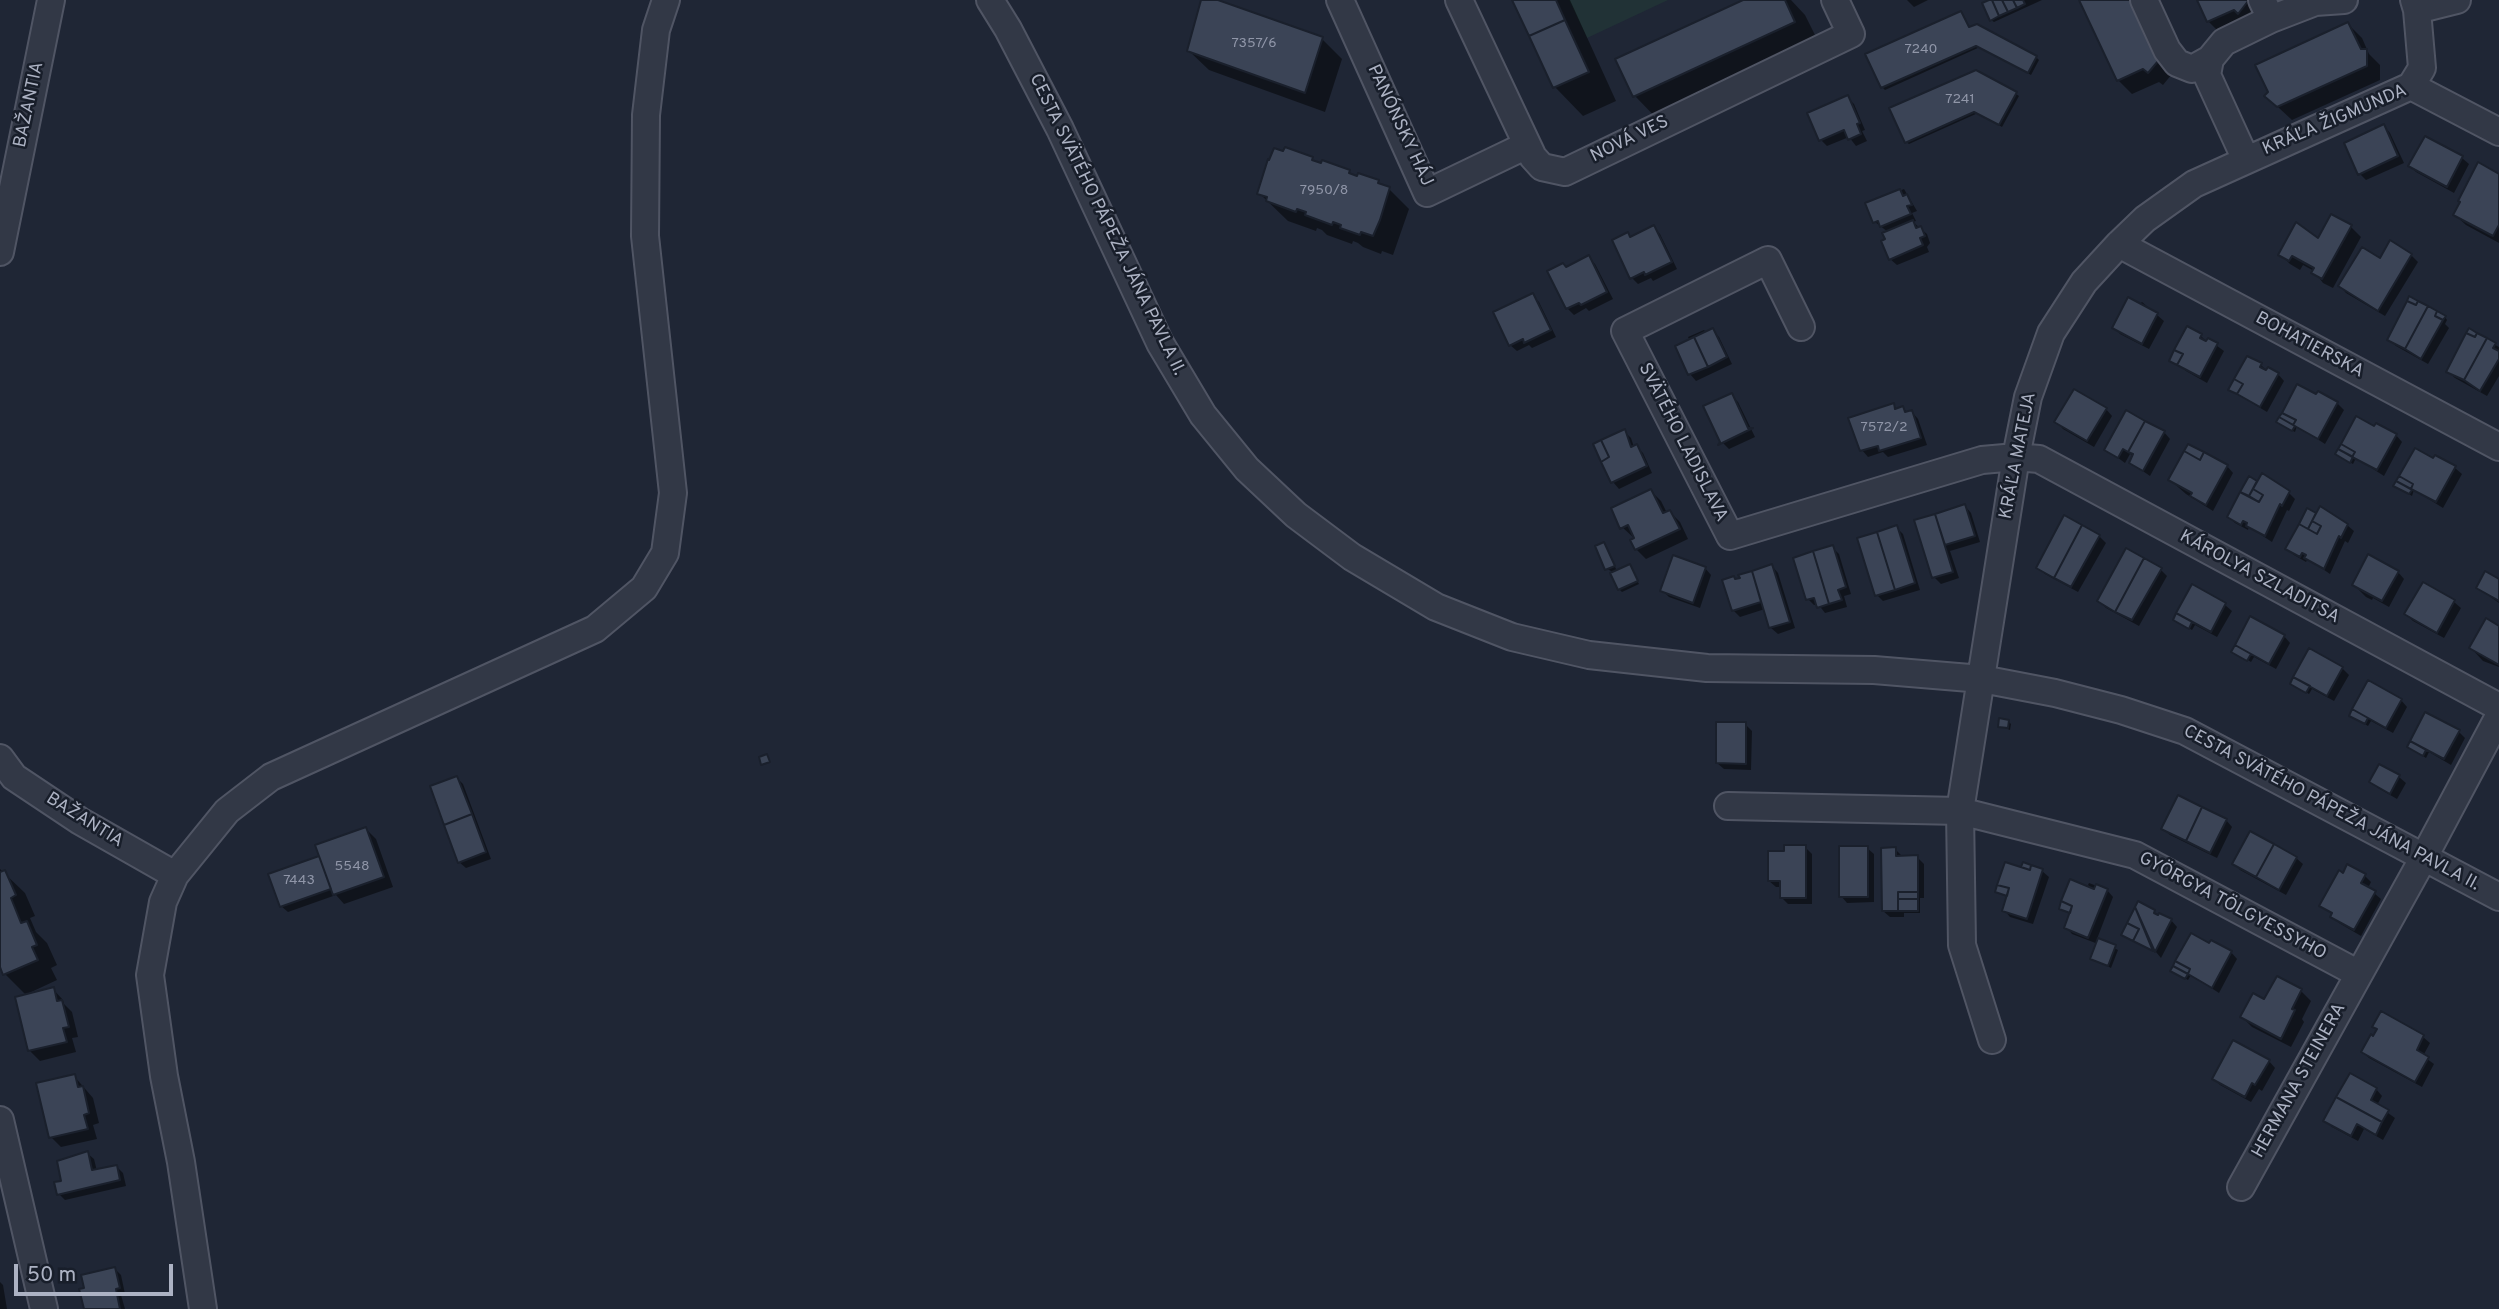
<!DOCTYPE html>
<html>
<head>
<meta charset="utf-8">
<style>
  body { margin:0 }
  #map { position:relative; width:2499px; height:1309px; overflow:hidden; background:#1f2635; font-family:Overpass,sans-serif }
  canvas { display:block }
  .scale { position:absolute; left:14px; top:1264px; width:159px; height:32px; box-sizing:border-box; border:4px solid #acb2c3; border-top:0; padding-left:9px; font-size:21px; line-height:24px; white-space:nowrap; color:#acb2c3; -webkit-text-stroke:5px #181e2a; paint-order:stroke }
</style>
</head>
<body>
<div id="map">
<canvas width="2499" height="1309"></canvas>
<div class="scale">50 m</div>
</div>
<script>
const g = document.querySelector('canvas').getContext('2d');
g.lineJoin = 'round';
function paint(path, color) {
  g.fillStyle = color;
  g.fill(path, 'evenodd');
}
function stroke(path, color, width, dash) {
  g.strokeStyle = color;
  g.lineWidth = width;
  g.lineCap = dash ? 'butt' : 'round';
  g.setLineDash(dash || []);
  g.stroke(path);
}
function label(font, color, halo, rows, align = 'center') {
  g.font = font + ' Overpass,sans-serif';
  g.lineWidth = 5;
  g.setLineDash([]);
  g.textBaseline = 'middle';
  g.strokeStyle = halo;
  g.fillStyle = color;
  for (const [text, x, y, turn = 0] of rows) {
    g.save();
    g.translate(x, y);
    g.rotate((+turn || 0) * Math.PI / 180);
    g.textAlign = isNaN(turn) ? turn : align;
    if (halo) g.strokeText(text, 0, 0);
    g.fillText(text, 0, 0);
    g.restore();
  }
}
const green = new Path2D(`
  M 1569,0 L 1668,0 L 1587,38 Z`);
const shadow = new Path2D(`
  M 1203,0 L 1212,0 L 1322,39 L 1342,59 L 1325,112 L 1209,70 L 1188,50 Z
  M 1514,0 L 1570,0 L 1616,101 L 1583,116 L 1555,87 Z
  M 1747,0 L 1791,0 L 1805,15 L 1823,51 L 1663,125 L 1635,96 L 1618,60 Z
  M 1907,0 L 1928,0 L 1914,7 Z
  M 1993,0 L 2042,0 L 1994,22 L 1991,20 Z
  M 2081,0 L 2137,0 L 2172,74 L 2163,85 L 2159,82 L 2132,94 L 2118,80 Z
  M 2198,0 L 2255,0 L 2262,15 L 2222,35 L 2208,21 Z
  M 1961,13 L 1970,29 L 2036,57 L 2039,60 L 2031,75 L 1980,47 L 1885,90 L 1882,87 Z
  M 2348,24 L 2362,38 L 2369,54 L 2380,65 L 2380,80 L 2292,120 L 2266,96 Z
  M 2016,94 L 2019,96 L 2002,127 L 1978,113 L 1909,144 L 1906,142 Z
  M 1847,97 L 1854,104 L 1865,130 L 1862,131 L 1867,141 L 1856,146 L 1849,137 L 1827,146 L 1821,140 Z
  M 2384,126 L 2390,133 L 2404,163 L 2366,180 L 2360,174 Z
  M 2425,138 L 2462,158 L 2469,164 L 2454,193 L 2416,172 L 2410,166 Z
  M 1312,159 L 1316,162 L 1349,171 L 1353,176 L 1378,182 L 1389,189 L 1409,209 L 1393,255 L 1382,251 L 1381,254 L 1363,247 L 1358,243 L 1353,241 L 1352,244 L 1327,235 L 1322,230 L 1317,228 L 1316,231 L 1288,221 L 1259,193 Z
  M 2499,176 L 2499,243 L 2466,225 L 2455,215 Z
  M 1904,189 L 1917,211 L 1912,213 L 1916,221 L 1913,222 L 1927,234 L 1930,243 L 1927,247 L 1929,252 L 1897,265 L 1890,259 L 1888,232 L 1875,222 L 1867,204 Z
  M 1653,227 L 1660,234 L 1677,269 L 1653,281 L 1651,278 L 1638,284 L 1632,278 L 1627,234 L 1631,238 Z
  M 2351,227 L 2361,237 L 2333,288 L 2323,283 L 2314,271 L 2303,265 L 2300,270 L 2290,264 L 2280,254 Z
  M 2411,255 L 2418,262 L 2385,316 L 2346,293 L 2340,286 L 2380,260 Z
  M 1589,258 L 1595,264 L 1613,299 L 1589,311 L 1586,308 L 1574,315 L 1567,308 Z
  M 1532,295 L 1539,302 L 1556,337 L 1532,348 L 1529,345 L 1517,351 L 1510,345 Z
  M 2142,302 L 2164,321 L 2149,349 L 2120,334 L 2114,327 Z
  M 2445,317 L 2447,320 L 2445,324 L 2449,328 L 2428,364 L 2396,346 L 2389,340 Z
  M 1704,330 L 1707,333 L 1712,330 L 1719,337 L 1732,364 L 1696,381 L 1690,374 L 1677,347 L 1690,341 L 1688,337 Z
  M 2469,331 L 2499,347 L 2499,376 L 2487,396 L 2455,378 L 2448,372 Z
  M 2201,336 L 2207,342 L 2209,340 L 2224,351 L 2207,383 L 2186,371 L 2179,365 Z
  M 2261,365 L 2267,371 L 2278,374 L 2284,381 L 2267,412 L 2242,397 Z
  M 2318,393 L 2337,403 L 2344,410 L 2325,444 L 2297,426 L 2295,432 L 2281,425 Z
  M 1731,395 L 1738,402 L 1755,437 L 1729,449 L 1722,442 Z
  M 1893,405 L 1898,410 L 1903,408 L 1908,413 L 1912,412 L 1918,419 L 1927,445 L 1888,457 L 1883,452 L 1868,457 L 1862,450 Z
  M 2106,409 L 2112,416 L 2094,447 L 2063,429 L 2057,422 Z
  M 2375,429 L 2396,435 L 2402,442 L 2384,476 L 2356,458 L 2353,464 L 2340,457 Z
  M 1624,431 L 1631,438 L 1634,447 L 1636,446 L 1643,453 L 1652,473 L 1619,489 L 1613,482 L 1595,445 Z
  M 2164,432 L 2170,439 L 2150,476 L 2131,463 L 2134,456 L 2130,454 L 2125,463 L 2106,449 Z
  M 2416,451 L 2434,461 L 2436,457 L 2455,468 L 2462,474 L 2443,508 L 2414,490 L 2412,496 L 2396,486 Z
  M 2227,466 L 2233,473 L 2213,511 L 2186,494 L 2170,480 Z
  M 2250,479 L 2258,484 L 2289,493 L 2295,499 L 2289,511 L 2287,510 L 2272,542 L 2249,527 L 2248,530 L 2235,523 L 2229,517 Z
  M 1651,491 L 1661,501 L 1667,513 L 1670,512 L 1680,522 L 1688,539 L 1646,559 L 1636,549 L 1635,539 L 1622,527 Z
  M 1965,506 L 1971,513 L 1980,542 L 1950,551 L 1959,578 L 1941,584 L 1934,577 L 1917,521 Z
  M 2308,511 L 2347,525 L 2354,531 L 2348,543 L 2345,541 L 2330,574 L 2308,559 L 2306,562 L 2294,555 L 2287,549 Z
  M 1896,527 L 1903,534 L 1920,590 L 1883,601 L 1877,595 Z
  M 2099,536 L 2106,543 L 2078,592 L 2045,574 L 2038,568 Z
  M 1604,544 L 1617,571 L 1629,566 L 1639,584 L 1622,592 L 1619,589 L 1611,571 L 1607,569 Z
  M 1832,547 L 1839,554 L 1851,594 L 1844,596 L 1847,607 L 1825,613 L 1818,604 L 1814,605 L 1808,599 Z
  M 1772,566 L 1778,573 L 1795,628 L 1778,634 L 1771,628 L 1765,609 L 1740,617 L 1733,610 L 1736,581 L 1742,579 L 1741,576 Z
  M 1705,568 L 1711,575 L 1700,608 L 1669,597 L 1662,590 Z
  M 2161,570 L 2167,576 L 2139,626 L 2106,608 L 2099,601 Z
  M 2398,572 L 2404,579 L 2389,607 L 2373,598 L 2372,600 L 2366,597 L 2354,585 Z
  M 2499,581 L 2499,603 L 2478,588 Z
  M 2423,584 L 2454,602 L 2461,608 L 2444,638 L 2413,621 L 2406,614 Z
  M 2193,587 L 2225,605 L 2232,611 L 2217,637 L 2195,625 L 2192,630 L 2175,620 Z
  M 2251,619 L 2284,636 L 2290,643 L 2276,669 L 2254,657 L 2251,662 L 2233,651 Z
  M 2499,628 L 2499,667 L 2483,661 L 2471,648 Z
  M 2310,651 L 2342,668 L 2349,675 L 2334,701 L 2312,689 L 2309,694 L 2295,686 Z
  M 2368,683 L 2401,700 L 2407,707 L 2393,733 L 2371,721 L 2368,726 L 2351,715 Z
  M 2426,714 L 2459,732 L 2465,738 L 2451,765 L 2429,752 L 2426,758 L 2409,747 Z
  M 2008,721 L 2011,724 L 2010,730 L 2000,726 Z
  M 1745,724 L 1752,731 L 1751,770 L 1724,769 L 1717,763 Z
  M 2399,777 L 2406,783 L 2397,799 L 2378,788 L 2371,782 Z
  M 457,778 L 463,784 L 491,859 L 466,868 L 459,862 Z
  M 2226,820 L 2232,827 L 2217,858 L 2170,835 L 2163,829 Z
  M 366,829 L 376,839 L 393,887 L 344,904 L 336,895 L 288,912 L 281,906 L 321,857 Z
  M 1805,847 L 1812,854 L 1812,904 L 1788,904 L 1781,897 L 1781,887 L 1776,887 L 1769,881 L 1786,852 Z
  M 1867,848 L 1874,854 L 1874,902 L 1847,903 L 1841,896 Z
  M 1895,849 L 1902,856 L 1917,857 L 1924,864 L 1924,898 L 1920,898 L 1920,913 L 1904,913 L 1904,917 L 1890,917 L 1883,911 Z
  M 2296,858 L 2303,864 L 2286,895 L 2240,870 L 2234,863 Z
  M 2024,864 L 2042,871 L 2049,877 L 2033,924 L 2010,917 L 2004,910 L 2008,897 L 1997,892 L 2022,869 Z
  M 0,869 L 25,893 L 35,916 L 30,918 L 36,932 L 47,943 L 57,965 L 51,968 L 57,980 L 27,994 L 28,995 L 53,989 L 63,1000 L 64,1004 L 72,1012 L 78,1037 L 72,1038 L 76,1052 L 40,1061 L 30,1051 L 27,996 L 5,974 L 0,963 Z
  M 2365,876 L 2371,882 L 2368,888 L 2381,899 L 2361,936 L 2339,923 L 2332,917 L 2333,915 L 2322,905 Z
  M 2089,883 L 2107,890 L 2113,897 L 2097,939 L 2118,950 L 2111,968 L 2092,958 L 2098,944 L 2072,934 L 2066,927 L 2071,914 L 2061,908 L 2093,890 L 2088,885 Z
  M 2138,904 L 2159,916 L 2171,920 L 2177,927 L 2161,958 L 2156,952 L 2123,934 Z
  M 2210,945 L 2231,952 L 2237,959 L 2219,993 L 2191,975 L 2188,980 L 2175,973 Z
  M 2277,978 L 2301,991 L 2311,1001 L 2302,1019 L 2304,1022 L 2291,1047 L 2252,1027 L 2242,1017 L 2265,1002 Z
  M 2382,1013 L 2423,1037 L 2430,1043 L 2423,1056 L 2434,1064 L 2422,1087 L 2369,1058 L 2363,1052 L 2378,1030 L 2375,1027 Z
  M 2269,1061 L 2275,1068 L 2262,1091 L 2259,1089 L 2251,1102 L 2220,1085 L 2214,1079 Z
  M 74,1076 L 93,1098 L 99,1123 L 93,1125 L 97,1139 L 61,1147 L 51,1137 Z
  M 2376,1089 L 2382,1096 L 2377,1105 L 2395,1118 L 2383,1140 L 2364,1129 L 2358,1141 L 2332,1127 L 2325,1121 Z
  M 87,1153 L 94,1159 L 97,1171 L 116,1166 L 123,1173 L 126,1186 L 65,1200 L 59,1194 L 63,1182 Z
  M 115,1269 L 121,1275 L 125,1294 L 121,1295 L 125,1309 L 86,1309 Z
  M 0,1282 L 3,1285 L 7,1309 L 0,1309 Z`);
const building = new Path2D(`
  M 1201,0 L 1218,0 L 1323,37 L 1305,93 L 1187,51 Z
  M 1512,0 L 1556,0 L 1565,20 L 1529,36 Z
  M 1743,0 L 1785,0 L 1795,22 L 1633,97 L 1615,59 Z
  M 1989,0 L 1992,0 L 1999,16 L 1990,21 L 1982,3 Z
  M 1992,0 L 2002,0 L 2008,12 L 1999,16 Z
  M 2002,0 L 2013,0 L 2017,8 L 2008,12 Z
  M 2013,0 L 2023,0 L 2025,4 L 2017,8 Z
  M 2079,0 L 2131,0 L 2159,60 L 2148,73 L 2143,69 L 2117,81 Z
  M 2197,0 L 2249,0 L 2238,14 L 2234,10 L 2207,22 Z
  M 1961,11 L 1969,27 L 1977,24 L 2037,56 L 2028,73 L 1976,46 L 1881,88 L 1865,54 Z
  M 1565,20 L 1589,72 L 1553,88 L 1529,36 Z
  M 2348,22 L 2361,49 L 2367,49 L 2367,66 L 2277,107 L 2264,96 L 2268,92 L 2255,65 Z
  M 1976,70 L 2017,92 L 1999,125 L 1974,112 L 1905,143 L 1889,108 Z
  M 1848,95 L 1860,123 L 1857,124 L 1861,134 L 1848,140 L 1844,130 L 1819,141 L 1807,113 Z
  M 2384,124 L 2398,156 L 2358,175 L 2344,143 Z
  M 2425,136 L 2463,156 L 2447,187 L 2408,166 Z
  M 1285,147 L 1313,157 L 1312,160 L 1321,163 L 1322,160 L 1350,170 L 1349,173 L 1357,176 L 1358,173 L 1379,180 L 1378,183 L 1390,187 L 1380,220 L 1373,236 L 1361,232 L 1360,235 L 1340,228 L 1341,225 L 1333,222 L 1332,225 L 1305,215 L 1306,212 L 1297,209 L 1296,212 L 1266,201 L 1267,197 L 1257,194 L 1268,159 L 1269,160 L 1274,148 L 1283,151 Z
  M 2478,162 L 2499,174 L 2499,225 L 2493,236 L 2453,215 L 2460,202 L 2458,201 Z
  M 1900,189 L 1903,196 L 1907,194 L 1912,205 L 1907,206 L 1911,214 L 1880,227 L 1878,221 L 1873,223 L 1865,203 Z
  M 2331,214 L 2352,225 L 2322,279 L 2311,273 L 2314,268 L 2292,256 L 2289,261 L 2278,255 L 2296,222 L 2318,238 Z
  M 1913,220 L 1916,228 L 1921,226 L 1925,236 L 1920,238 L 1923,245 L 1889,260 L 1881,241 L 1885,239 L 1882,233 Z
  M 1654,225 L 1672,262 L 1645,275 L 1644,272 L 1630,279 L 1612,240 L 1628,232 L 1630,237 Z
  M 2390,240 L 2412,254 L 2378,311 L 2338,286 L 2362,247 L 2380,258 Z
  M 1589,255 L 1607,292 L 1581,305 L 1579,303 L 1566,309 L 1547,271 L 1563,263 L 1566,267 Z
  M 1533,293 L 1551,330 L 1524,343 L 1523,339 L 1509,346 L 1493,312 Z
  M 2409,296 L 2418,301 L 2416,305 L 2407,301 Z
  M 2128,297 L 2158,313 L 2142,344 L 2112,328 Z
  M 2407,301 L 2416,305 L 2418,301 L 2428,306 L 2405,349 L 2387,340 Z
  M 2428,306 L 2437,311 L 2435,316 L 2443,320 L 2421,359 L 2405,349 Z
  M 2437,311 L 2446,316 L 2443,320 L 2435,316 Z
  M 2187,326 L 2202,334 L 2200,338 L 2206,341 L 2208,338 L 2218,343 L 2200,377 L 2177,365 L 2183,354 L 2174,350 Z
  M 1713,328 L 1727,357 L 1708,367 L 1694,337 Z
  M 2469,328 L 2477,333 L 2475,337 L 2466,333 Z
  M 2466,333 L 2475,337 L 2477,333 L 2487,338 L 2464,380 L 2446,372 Z
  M 1694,337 L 1708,367 L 1688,375 L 1675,346 Z
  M 2487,338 L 2496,343 L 2493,348 L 2499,351 L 2499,359 L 2480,391 L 2464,380 Z
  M 2174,350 L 2183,354 L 2177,365 L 2169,361 Z
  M 2247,356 L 2262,363 L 2260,367 L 2266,370 L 2268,367 L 2279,373 L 2260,407 L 2237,394 L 2243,384 L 2234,379 Z
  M 2234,379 L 2243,384 L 2237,394 L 2228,390 Z
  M 2297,384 L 2316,394 L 2318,391 L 2338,402 L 2318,439 L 2293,425 L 2296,420 L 2282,413 Z
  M 2074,389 L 2107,408 L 2087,441 L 2054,422 Z
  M 1732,393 L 1748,428 L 1753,428 L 1718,445 L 1720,442 L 1703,406 Z
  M 1894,403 L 1895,409 L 1903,406 L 1905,412 L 1912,410 L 1921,438 L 1879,451 L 1878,446 L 1860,451 L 1848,418 Z
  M 2126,410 L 2145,421 L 2128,452 L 2123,449 L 2118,458 L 2104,450 Z
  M 2282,413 L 2296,420 L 2293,425 L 2279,417 Z
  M 2356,416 L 2374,426 L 2376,423 L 2397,434 L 2377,470 L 2352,457 L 2355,452 L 2341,444 Z
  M 2279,417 L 2295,426 L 2292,431 L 2276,422 Z
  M 2145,421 L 2165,431 L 2143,471 L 2129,463 L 2133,454 L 2128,452 Z
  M 1625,429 L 1631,447 L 1637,444 L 1647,466 L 1611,483 L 1601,462 L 1609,457 L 1601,440 Z
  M 1601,440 L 1609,457 L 1601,462 L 1593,444 Z
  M 2188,444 L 2204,452 L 2200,460 L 2184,451 Z
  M 2341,444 L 2355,452 L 2352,457 L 2338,449 Z
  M 2415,448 L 2433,458 L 2435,455 L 2456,466 L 2436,502 L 2411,489 L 2413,484 L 2399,476 Z
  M 2338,449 L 2353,457 L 2350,463 L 2335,454 Z
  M 2184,451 L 2200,460 L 2204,452 L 2228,465 L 2206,505 L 2190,496 L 2192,493 L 2168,480 Z
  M 2262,473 L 2290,491 L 2282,506 L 2280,504 L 2265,536 L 2246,526 L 2247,523 L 2243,521 L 2241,525 L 2227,517 L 2240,492 L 2259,502 L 2263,495 L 2253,489 Z
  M 2249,476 L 2257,481 L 2249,496 L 2240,492 Z
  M 2399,476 L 2413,484 L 2411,489 L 2396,481 Z
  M 2396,481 L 2412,490 L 2409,494 L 2393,486 Z
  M 1651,489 L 1663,513 L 1670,510 L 1680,529 L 1635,550 L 1630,540 L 1634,538 L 1628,525 L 1620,529 L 1611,508 Z
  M 2253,489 L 2263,495 L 2259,502 L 2249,496 Z
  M 1965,504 L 1975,536 L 1945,545 L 1935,514 Z
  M 2320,506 L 2348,524 L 2341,538 L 2339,536 L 2324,569 L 2304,558 L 2306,555 L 2302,553 L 2300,557 L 2285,549 L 2299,524 L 2317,534 L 2321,526 L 2312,521 Z
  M 2307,508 L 2316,513 L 2308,529 L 2299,524 Z
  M 1935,514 L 1953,572 L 1932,578 L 1914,520 Z
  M 2064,515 L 2082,525 L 2054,578 L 2036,568 Z
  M 2312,521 L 2321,526 L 2317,534 L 2308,529 Z
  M 1897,525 L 1915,583 L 1895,590 L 1877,532 Z
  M 2082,525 L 2100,535 L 2071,587 L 2054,578 Z
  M 1877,532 L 1895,590 L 1875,596 L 1857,538 Z
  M 1604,542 L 1615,566 L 1605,570 L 1595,546 Z
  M 1833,545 L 1846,587 L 1838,590 L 1842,600 L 1829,604 L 1813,551 Z
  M 2126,548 L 2144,558 L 2115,612 L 2097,601 Z
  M 1813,551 L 1829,604 L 1817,608 L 1814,598 L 1806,600 L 1793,558 Z
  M 2368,554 L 2399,571 L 2382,601 L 2352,585 Z
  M 1673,555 L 1706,567 L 1693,603 L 1660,591 Z
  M 2144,558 L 2162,568 L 2132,620 L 2115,612 Z
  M 1630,564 L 1638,581 L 1618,590 L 1610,573 Z
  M 1772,564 L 1790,622 L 1769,628 L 1752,571 Z
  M 1752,571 L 1761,602 L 1732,611 L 1722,580 L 1734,576 L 1735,579 L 1740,578 L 1738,575 Z
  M 2485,571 L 2499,579 L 2499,601 L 2476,588 Z
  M 2423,582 L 2455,600 L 2437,633 L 2404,614 Z
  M 2192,584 L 2226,603 L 2211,632 L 2176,613 Z
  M 2176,613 L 2192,622 L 2189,629 L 2173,620 Z
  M 2250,616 L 2285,635 L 2269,664 L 2235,645 Z
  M 2486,618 L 2499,626 L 2499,665 L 2469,648 Z
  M 2235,645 L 2251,654 L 2247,661 L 2231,652 Z
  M 2309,648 L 2343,667 L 2327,696 L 2293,677 Z
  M 2293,677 L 2310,686 L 2306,693 L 2290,684 Z
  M 2368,680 L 2402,699 L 2386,728 L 2352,709 Z
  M 2352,709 L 2368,718 L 2365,724 L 2349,716 Z
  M 2425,712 L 2460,730 L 2444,759 L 2410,741 Z
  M 1999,718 L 2009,720 L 2008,728 L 1998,727 Z
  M 1716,722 L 1746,722 L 1746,764 L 1716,763 Z
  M 2410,741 L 2426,750 L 2423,756 L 2407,747 Z
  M 767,754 L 770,762 L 761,765 L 759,757 Z
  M 2379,764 L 2400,775 L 2390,794 L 2369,782 Z
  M 457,776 L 472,814 L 444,825 L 430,786 Z
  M 2178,795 L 2202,807 L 2186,841 L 2161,829 Z
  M 2202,807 L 2227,819 L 2210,853 L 2186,841 Z
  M 472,814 L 486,852 L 458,863 L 444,825 Z
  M 366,827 L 384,877 L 333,895 L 315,845 Z
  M 2250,831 L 2274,844 L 2256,877 L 2232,864 Z
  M 2274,844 L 2297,857 L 2279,890 L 2256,877 Z
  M 1784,845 L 1806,845 L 1806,898 L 1780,898 L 1780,881 L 1768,881 L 1768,851 L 1784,851 Z
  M 1839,846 L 1868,846 L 1868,897 L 1839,897 Z
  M 1896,847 L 1896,856 L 1918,855 L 1918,892 L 1898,892 L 1898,911 L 1882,911 L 1881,848 Z
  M 319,856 L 331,889 L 280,907 L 268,874 Z
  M 2005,862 L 2030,870 L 2031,865 L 2043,869 L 2027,919 L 2002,911 L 2009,888 L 1997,885 Z
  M 2023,862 L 2031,865 L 2030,870 L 2021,867 Z
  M 2347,864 L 2366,874 L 2361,883 L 2376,891 L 2354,930 L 2330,917 L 2332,913 L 2319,906 L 2339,870 L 2343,873 Z
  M 5,870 L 16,895 L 11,898 L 21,923 L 27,921 L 37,945 L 32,947 L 38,960 L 3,975 L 0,967 L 0,872 Z
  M 2070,879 L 2094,889 L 2096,884 L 2108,889 L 2088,938 L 2064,928 L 2072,906 L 2061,901 Z
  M 1997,885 L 2009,888 L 2007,896 L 1995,892 Z
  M 1898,892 L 1918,892 L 1918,899 L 1898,899 Z
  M 1898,899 L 1918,899 L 1918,911 L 1898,911 Z
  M 2061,901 L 2072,906 L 2070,913 L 2059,909 Z
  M 2138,901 L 2155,910 L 2154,913 L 2158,915 L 2159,913 L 2172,919 L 2155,952 L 2135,907 Z
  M 2135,907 L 2153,951 L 2133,941 L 2139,929 L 2127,923 Z
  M 2127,923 L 2139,929 L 2133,941 L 2121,935 Z
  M 2191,933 L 2209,943 L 2211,940 L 2232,951 L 2212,988 L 2188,974 L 2190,969 L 2175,961 Z
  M 2098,938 L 2116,945 L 2108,966 L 2090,959 Z
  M 2175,961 L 2190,969 L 2188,974 L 2173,966 Z
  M 2173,966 L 2188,974 L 2185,979 L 2170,971 Z
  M 2277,976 L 2302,989 L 2292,1009 L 2295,1010 L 2281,1039 L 2240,1017 L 2253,993 L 2264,999 Z
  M 54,987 L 57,1001 L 62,1000 L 69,1027 L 63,1028 L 67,1042 L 28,1051 L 15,997 Z
  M 2381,1011 L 2424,1035 L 2417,1050 L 2429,1057 L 2415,1082 L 2361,1052 L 2371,1034 L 2373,1036 L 2377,1029 L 2372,1027 Z
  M 2233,1040 L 2270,1060 L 2255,1085 L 2252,1083 L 2245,1097 L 2212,1079 Z
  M 2350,1073 L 2377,1088 L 2371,1100 L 2389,1110 L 2382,1122 L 2336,1097 Z
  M 75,1074 L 78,1087 L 83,1086 L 89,1113 L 84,1115 L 88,1129 L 49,1138 L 36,1083 Z
  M 2336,1097 L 2382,1122 L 2376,1135 L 2357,1124 L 2351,1136 L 2323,1121 Z
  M 88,1151 L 92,1170 L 117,1165 L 120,1180 L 57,1195 L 54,1182 L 61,1181 L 57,1161 Z
  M 115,1267 L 120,1288 L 116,1289 L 120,1309 L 84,1309 L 79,1289 L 84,1288 L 81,1275 Z`);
const minor = new Path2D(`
  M 990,0 L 1008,29 L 1060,129 L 1160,343 L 1203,415 L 1247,469 L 1296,515 L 1352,557 L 1436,607 L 1512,637 L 1589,655 L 1707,668 L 1874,670 L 1982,679 L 2055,693 L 2121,710 L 2185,731 L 2499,897
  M 1340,0 L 1427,193 L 1527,145
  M 1459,0 L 1533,157 L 1542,167 L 1565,172 L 1851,34 L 1835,0
  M 2144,0 L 2167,50 L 2177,63 L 2192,69 L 2210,59
  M 2262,0 L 2271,19 L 2315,2 L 2344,0
  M 2417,10 L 2457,0
  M 2411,86 L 2499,132
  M 2411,86 L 2422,68 L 2417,10 L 2414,0
  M 2246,160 L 2207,75 L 2210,59 L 2224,42 L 2271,19
  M 2119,244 L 2499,447
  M 0,252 L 51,0
  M 1801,327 L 1768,260 L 1625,331 L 1730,536 L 1982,460 L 2016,457 L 2039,459 L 2499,707
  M 0,758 L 14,777 L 80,821 L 175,875
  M 1728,806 L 1960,811 L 2135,855 L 2359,974
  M 1992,1040 L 1962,945 L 1960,811 L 2016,457 L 2028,397 L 2051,333 L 2084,282 L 2119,244 L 2145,219 L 2194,184 L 2411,86
  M 0,1120 L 44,1309
  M 2241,1187 L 2424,857 L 2499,716
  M 203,1309 L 181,1162 L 164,1076 L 150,975 L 163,902 L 175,875 L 227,811 L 271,777 L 595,629 L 644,588 L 665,553 L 673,493 L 645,236 L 646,115 L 656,30 L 666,0`);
const numberNames = [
  ["7357/6",1254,44],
  ["7240",1921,50],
  ["7241",1960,100],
  ["7950/8",1324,191],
  ["7572/2",1884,428],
  ["5548",352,867],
  ["7443",299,881]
];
const streetNames = [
  ["BAŽANTIA",30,105,-78],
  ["KRÁĽA ŽIGMUNDA",2335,121,-23],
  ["PANÓNSKY HÁJ",1399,126,65],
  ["NOVÁ VES",1630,140,-26],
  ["CESTA SVÄTÉHO PÁPEŽA JÁNA PAVLA II.",1106,225,64],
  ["BOHATIERSKA",2309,346,28],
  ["SVÄTÉHO LADISLAVA",1682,443,63],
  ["KRÁĽA MATEJA",2019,456,-79],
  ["KÁROLYA SZLADITSA",2259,578,28],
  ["CESTA SVÄTÉHO PÁPEŽA JÁNA PAVLA II.",2331,809,28],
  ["BAŽANTIA",84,821,32],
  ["GYÖRGYA TÖLGYESSYHO",2232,907,28],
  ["HERMANA STEINERA",2300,1081,-61]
];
paint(green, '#213236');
paint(shadow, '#0007');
paint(building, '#3b4456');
stroke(building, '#1a202c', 2);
stroke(minor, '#505564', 30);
stroke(minor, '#323846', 26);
label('14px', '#9096a8', null, numberNames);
label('18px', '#acb2c3', '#181e2a', streetNames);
</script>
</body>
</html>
